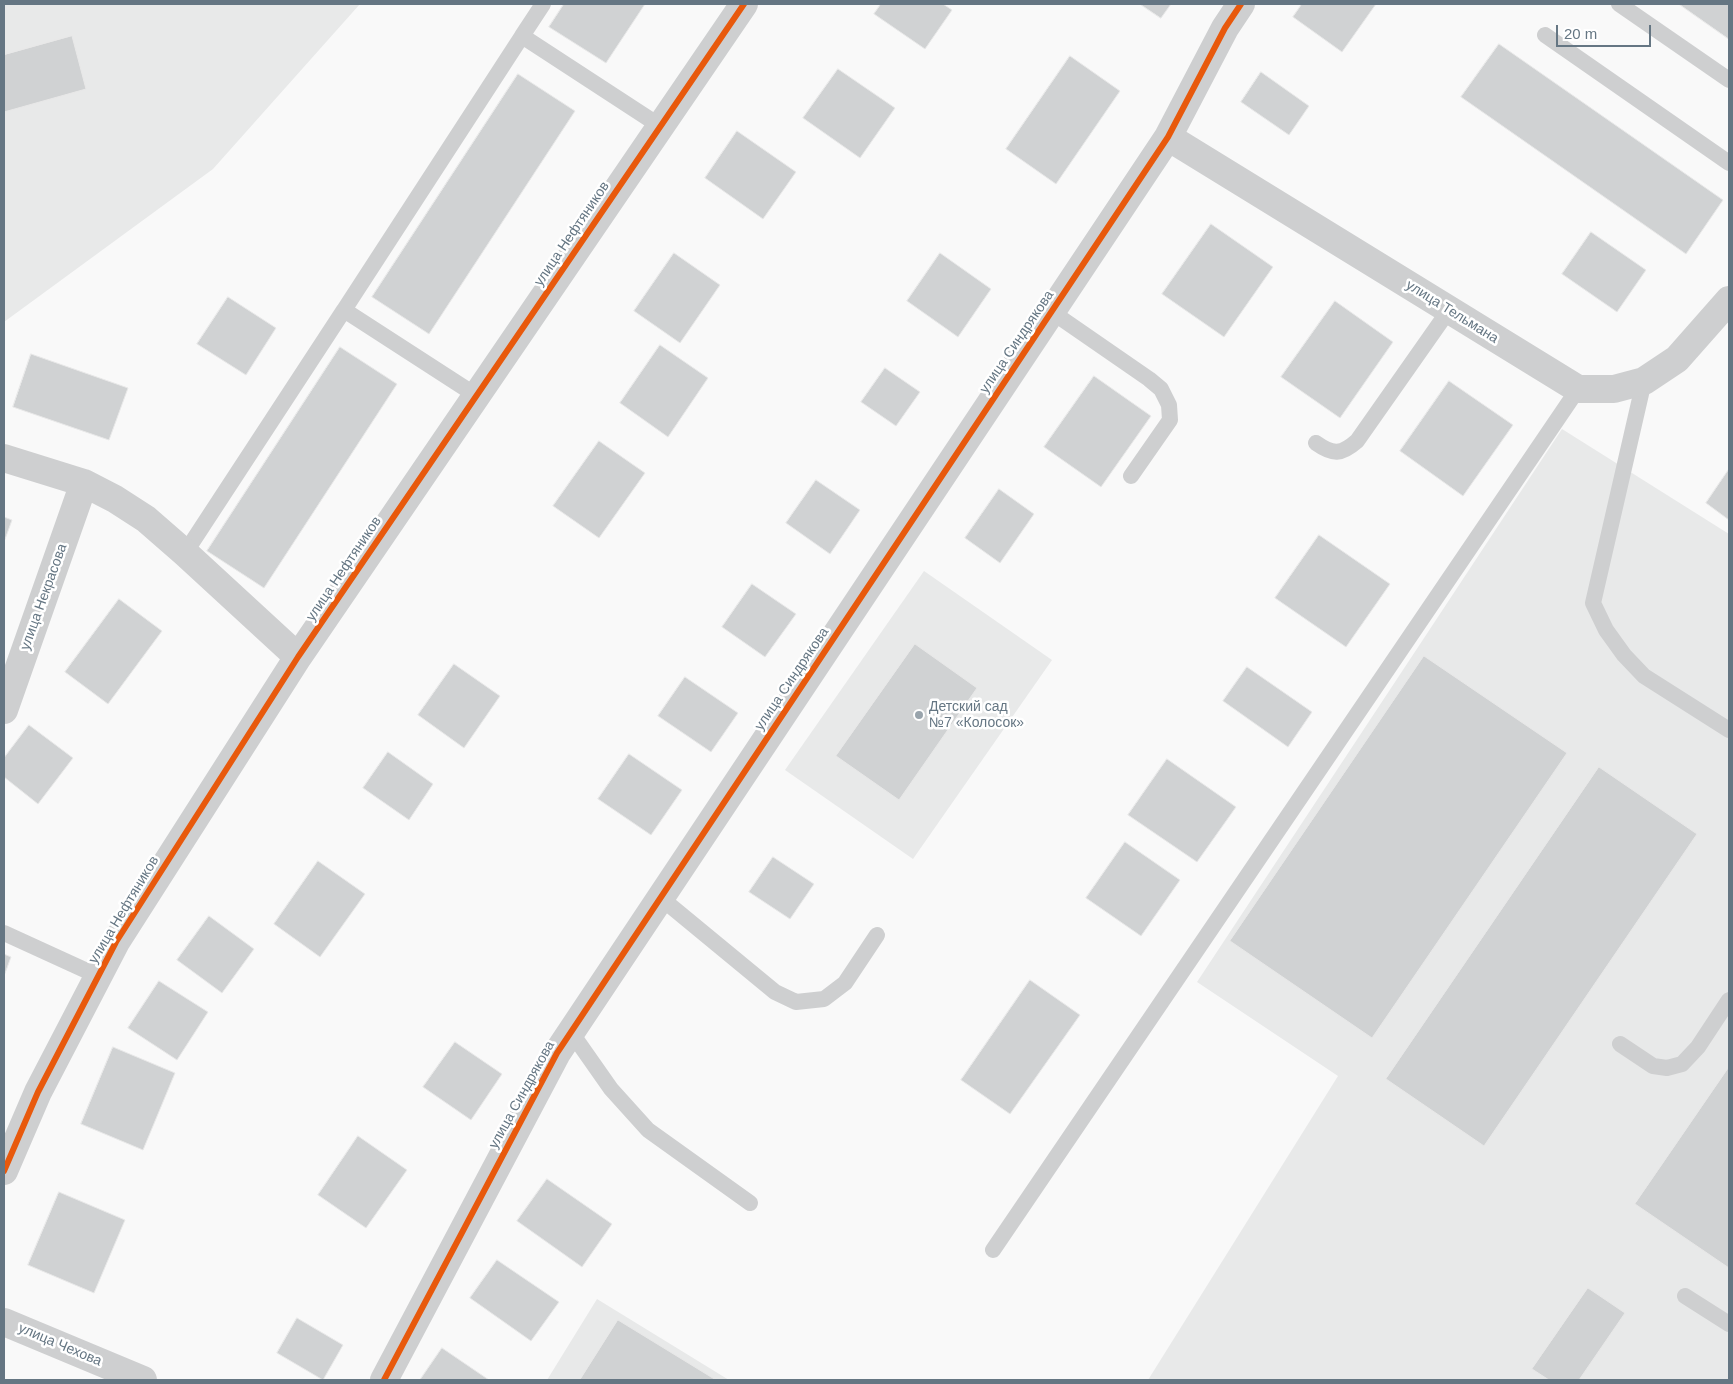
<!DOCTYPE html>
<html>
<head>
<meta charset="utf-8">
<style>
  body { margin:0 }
  #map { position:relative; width:1733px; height:1384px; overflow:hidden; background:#f9f9f9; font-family:Helvetica,sans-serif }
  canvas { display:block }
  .frame { position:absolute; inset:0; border:5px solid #657683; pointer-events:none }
  .scale { position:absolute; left:1556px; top:25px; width:95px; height:22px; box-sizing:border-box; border:2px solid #657683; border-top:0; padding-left:6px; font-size:15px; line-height:18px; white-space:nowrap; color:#657683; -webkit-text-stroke:4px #fff; paint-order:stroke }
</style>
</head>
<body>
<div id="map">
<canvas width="1733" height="1384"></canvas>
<div class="frame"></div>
<div class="scale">20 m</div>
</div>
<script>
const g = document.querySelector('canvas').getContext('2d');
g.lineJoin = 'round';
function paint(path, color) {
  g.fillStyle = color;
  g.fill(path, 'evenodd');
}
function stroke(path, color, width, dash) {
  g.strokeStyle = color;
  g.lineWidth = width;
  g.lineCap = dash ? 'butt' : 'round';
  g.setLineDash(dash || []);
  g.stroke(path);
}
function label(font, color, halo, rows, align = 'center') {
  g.font = font + ' Helvetica,sans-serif';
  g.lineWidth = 5;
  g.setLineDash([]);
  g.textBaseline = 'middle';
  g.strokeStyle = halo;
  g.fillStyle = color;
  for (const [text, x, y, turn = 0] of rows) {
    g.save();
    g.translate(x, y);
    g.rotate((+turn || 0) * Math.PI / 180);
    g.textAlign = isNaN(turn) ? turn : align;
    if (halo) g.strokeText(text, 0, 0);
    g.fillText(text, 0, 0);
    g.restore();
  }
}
const built = new Path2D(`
  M 4,4 L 360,4 L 213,169 L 4,322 Z
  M 1562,429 L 1729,534 L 1729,1380 L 1148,1380 L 1338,1076 L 1197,982 Z
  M 924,571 L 1052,660 L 913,859 L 785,770 Z
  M 597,1299 L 729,1380 L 547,1380 Z`);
const building = new Path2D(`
  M 564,4 L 645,4 L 606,63 L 549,27 Z
  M 881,4 L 943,4 L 952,10 L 925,49 L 874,14 Z
  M 1140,4 L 1171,4 L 1161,18 Z
  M 1302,4 L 1376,4 L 1342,52 L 1293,17 Z
  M 1679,4 L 1729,4 L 1729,39 Z
  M 72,36 L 86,89 L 4,112 L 4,55 Z
  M 1499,44 L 1723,200 L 1686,254 L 1461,97 Z
  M 1070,56 L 1120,91 L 1056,184 L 1006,149 Z
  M 838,69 L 895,108 L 860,158 L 803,118 Z
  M 1261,72 L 1309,106 L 1289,135 L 1241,102 Z
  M 518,74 L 575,111 L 429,334 L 372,297 Z
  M 737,131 L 796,172 L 763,219 L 705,178 Z
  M 1211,224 L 1273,267 L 1224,337 L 1162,294 Z
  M 1591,232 L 1646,270 L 1617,312 L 1562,274 Z
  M 674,253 L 720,285 L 680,343 L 634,311 Z
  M 940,253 L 991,289 L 958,337 L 907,301 Z
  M 228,297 L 276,328 L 246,375 L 197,344 Z
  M 1335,301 L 1393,342 L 1340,418 L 1281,377 Z
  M 660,345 L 708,378 L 668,437 L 620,403 Z
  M 340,347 L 397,384 L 264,588 L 207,551 Z
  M 31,354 L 128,388 L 109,440 L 13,407 Z
  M 885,368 L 920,392 L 896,426 L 861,402 Z
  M 1094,376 L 1151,416 L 1101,487 L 1044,447 Z
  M 1449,381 L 1513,425 L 1463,496 L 1400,451 Z
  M 599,441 L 645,473 L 599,538 L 553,506 Z
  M 1729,469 L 1729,520 L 1706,503 Z
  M 816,480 L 860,510 L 830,554 L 786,523 Z
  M 999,489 L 1034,514 L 1000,563 L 965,538 Z
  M 4,517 L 12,520 L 4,542 Z
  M 1319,535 L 1390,584 L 1346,647 L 1275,598 Z
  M 752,584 L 796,614 L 765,657 L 722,627 Z
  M 119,599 L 162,631 L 108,704 L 65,672 Z
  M 915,644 L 977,688 L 899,800 L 836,756 Z
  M 1424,656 L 1567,753 L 1372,1038 L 1230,941 Z
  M 454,664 L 500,696 L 464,748 L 418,715 Z
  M 1247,667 L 1312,712 L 1288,747 L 1223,701 Z
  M 685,677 L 738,713 L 711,752 L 658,716 Z
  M 29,725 L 73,758 L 38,804 L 4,777 L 4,758 Z
  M 388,752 L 433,784 L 409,820 L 363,788 Z
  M 629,754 L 682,790 L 651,835 L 598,799 Z
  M 1167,759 L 1236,807 L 1197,862 L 1128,815 Z
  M 1599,767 L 1697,834 L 1484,1146 L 1386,1079 Z
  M 1125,842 L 1180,880 L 1141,936 L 1086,898 Z
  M 773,857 L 814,884 L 790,919 L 749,892 Z
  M 318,861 L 365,894 L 320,957 L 274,924 Z
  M 209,916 L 254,949 L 222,993 L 177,960 Z
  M 4,954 L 11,957 L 4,976 Z
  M 1030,980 L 1080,1015 L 1010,1114 L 961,1080 Z
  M 159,981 L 208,1012 L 177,1060 L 128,1028 Z
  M 455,1042 L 502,1074 L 471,1120 L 423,1087 Z
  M 113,1047 L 175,1073 L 143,1150 L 81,1124 Z
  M 1729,1067 L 1729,1268 L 1635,1204 Z
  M 358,1136 L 407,1170 L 366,1228 L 318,1195 Z
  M 547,1179 L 612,1224 L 582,1267 L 517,1221 Z
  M 59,1192 L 125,1220 L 94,1293 L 28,1265 Z
  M 497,1260 L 559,1302 L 531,1341 L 470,1298 Z
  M 1588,1288 L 1625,1313 L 1579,1380 L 1549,1380 L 1532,1369 Z
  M 297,1318 L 343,1345 L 323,1380 L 277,1353 Z
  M 618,1320 L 716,1380 L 580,1380 Z
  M 442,1348 L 489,1380 L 420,1380 Z`);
const service = new Path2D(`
  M 543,4 L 522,36 L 660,126
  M 1619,4 L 1729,80
  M 1545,35 L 1729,163
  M 1052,312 L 1149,379 L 1161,389 L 1169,405 L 1170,420 L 1131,476
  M 1644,381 L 1593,603 L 1606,630 L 1624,655 L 1644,676 L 1729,730
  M 477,396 L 344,310 L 522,36
  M 1316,443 C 1333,455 1341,455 1357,441 L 1449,310
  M 185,553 L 344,310
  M 661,898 L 775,992 L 796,1002 L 824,999 L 845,983 L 877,935
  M 4,933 L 98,976
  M 571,1032 L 611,1089 L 648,1130 L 750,1203
  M 1620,1044 L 1653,1066 L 1667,1068 L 1682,1064 L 1698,1047 L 1729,1000
  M 993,1250 L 1578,389
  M 1685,1296 L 1729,1324`);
const minor = new Path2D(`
  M 1168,137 L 1578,389 L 1614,389 L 1644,381 L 1677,359 L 1729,300
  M 4,458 L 84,483 L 115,499 L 146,519 L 185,553 L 298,657
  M 4,710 L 84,483
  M 4,1171 L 38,1092 L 116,942 L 298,657 L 744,4
  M 4,1322 L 143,1380
  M 384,1380 L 557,1053 L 1168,137 L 1225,28 L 1241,4`);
const cycleway = new Path2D(`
  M 4,1171 L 38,1092 L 116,942 L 298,657 L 744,4
  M 384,1380 L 557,1053 L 1168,137 L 1225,28 L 1241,4`);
const markers = [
  [919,715,5,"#99a4ac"]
];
const streetNames = [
  ["улица Нефтяников",572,234,-56],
  ["улица Тельмана",1452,312,32],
  ["улица Синдрякова",1017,342,-56],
  ["улица Нефтяников",344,569,-56],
  ["улица Некрасова",44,597,-70],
  ["улица Синдрякова",792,679,-56],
  ["улица Нефтяников",124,910,-59],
  ["улица Синдрякова",522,1095,-61],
  ["улица Чехова",60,1345,23]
];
const poiNames = [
  ["Детский сад",929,707],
  ["№7 «Колосок»",929,723]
];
paint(built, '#e8e9e9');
paint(building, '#d0d2d3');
stroke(building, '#e8e8e8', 1);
stroke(service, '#cecfd0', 16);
stroke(minor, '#cecfd0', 28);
stroke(cycleway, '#e8590c', 6);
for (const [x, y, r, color] of markers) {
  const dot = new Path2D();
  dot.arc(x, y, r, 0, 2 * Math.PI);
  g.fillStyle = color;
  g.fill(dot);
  stroke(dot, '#fff', 2);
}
label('14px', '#657683', '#fff', streetNames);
label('14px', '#657683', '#fff', poiNames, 'left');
</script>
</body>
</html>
